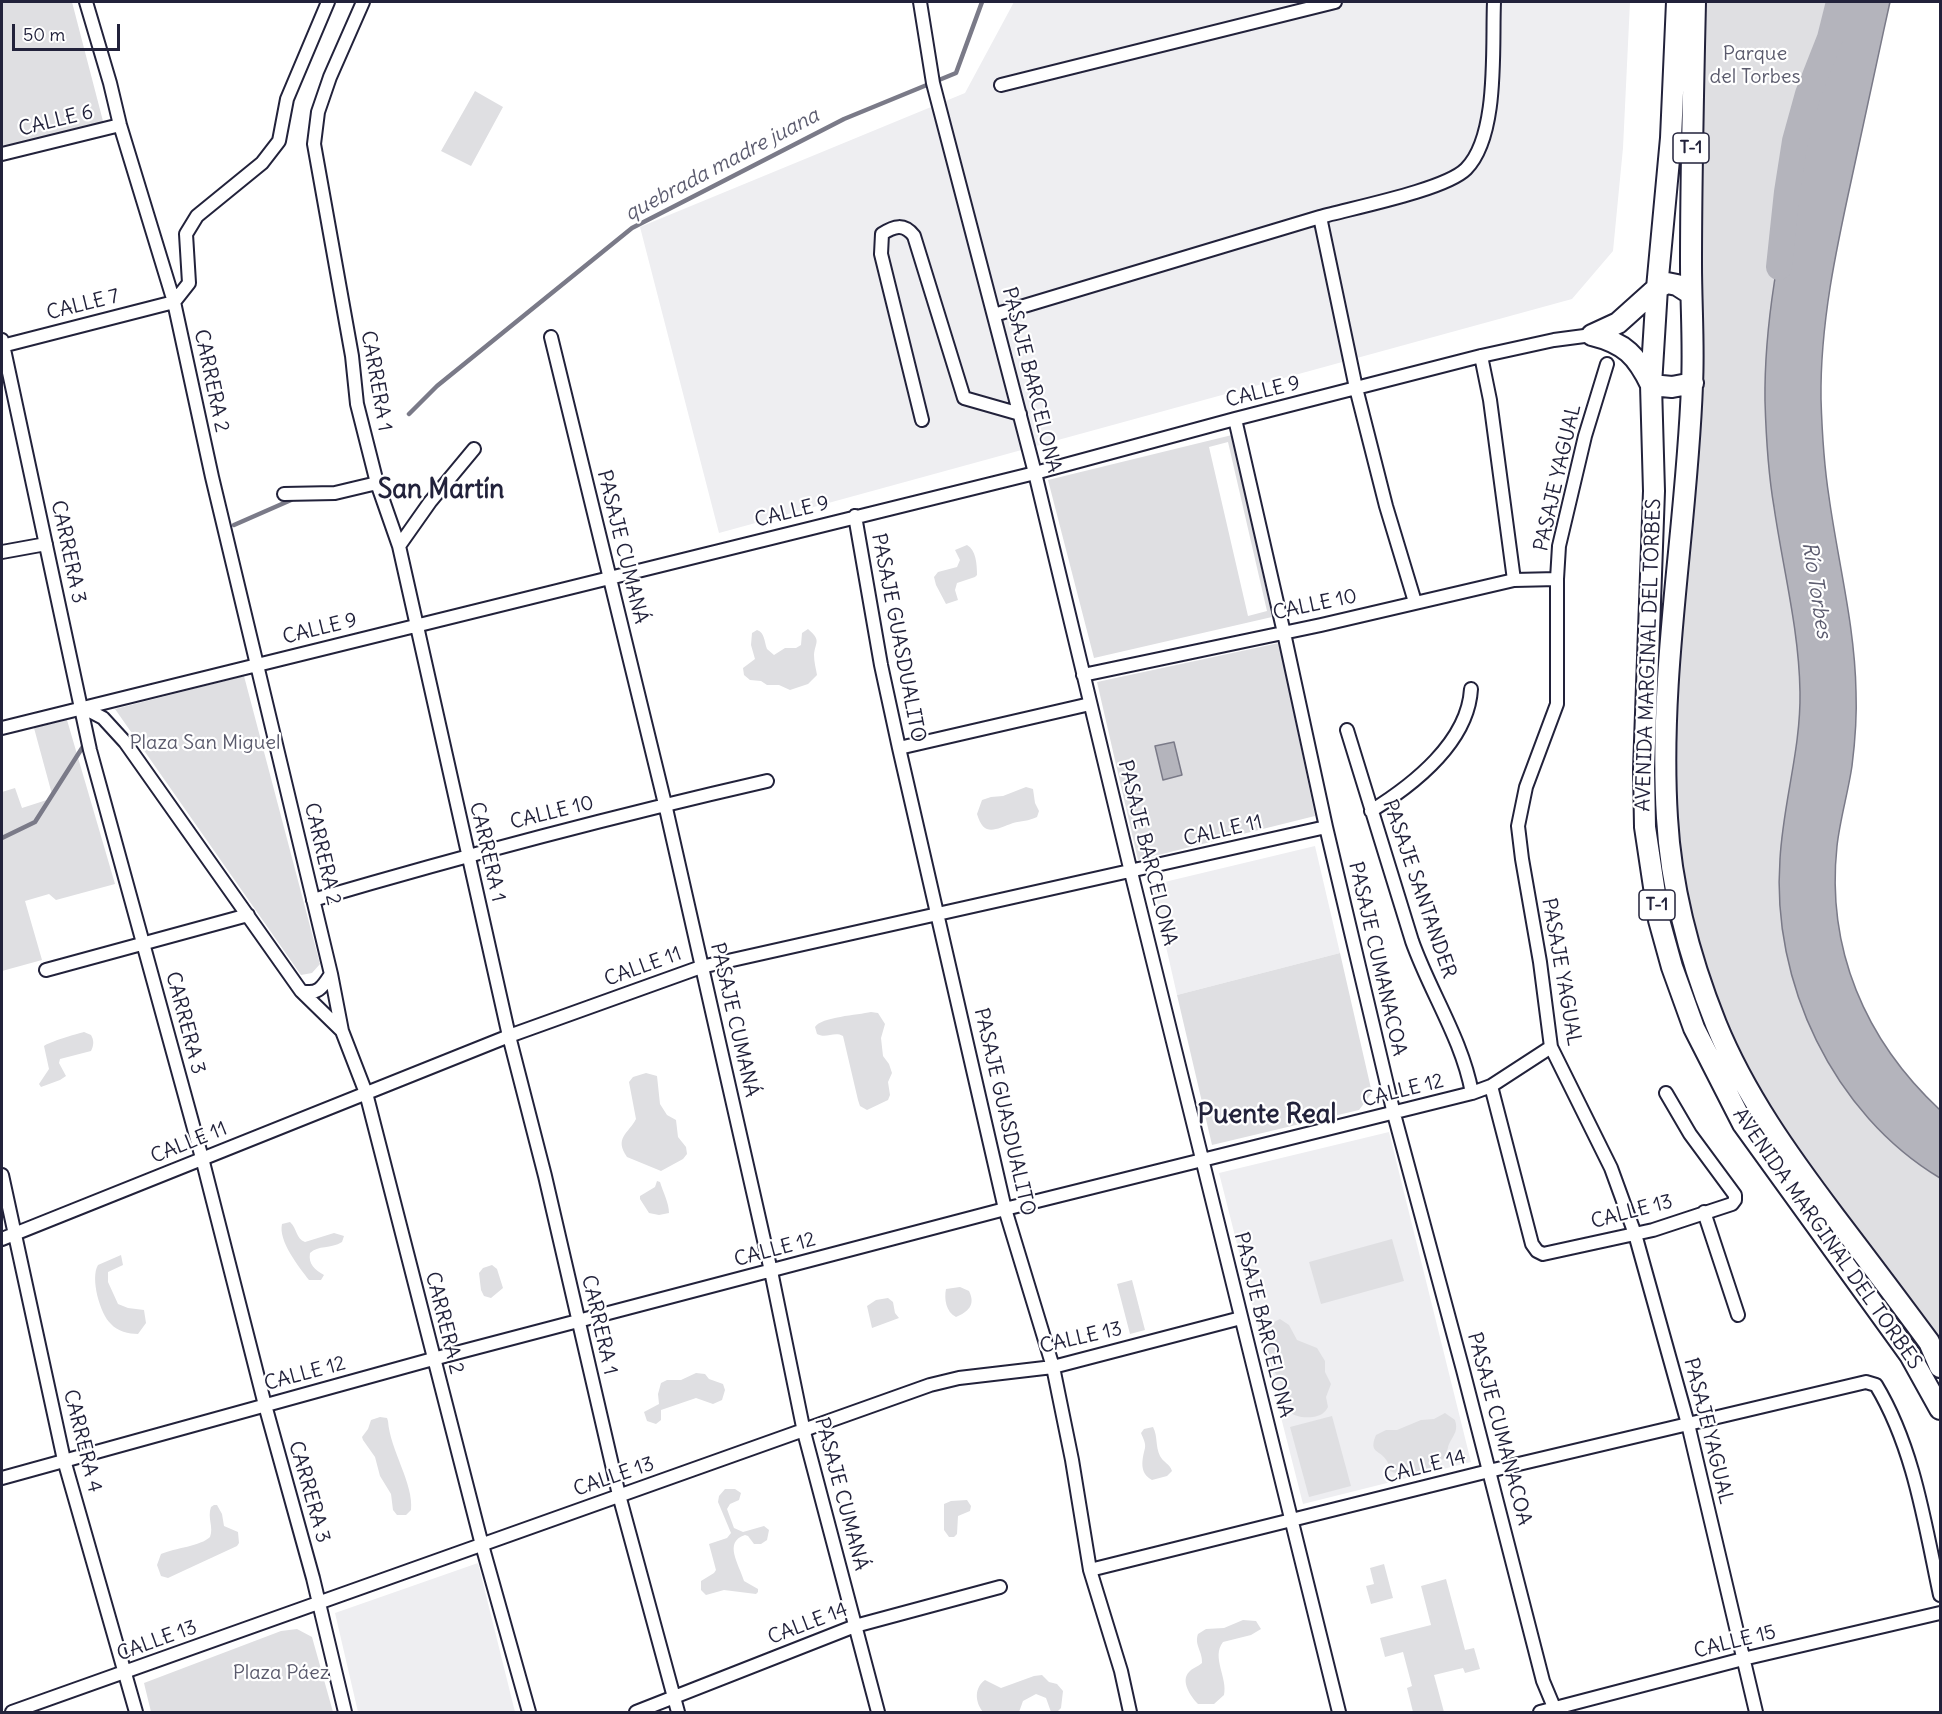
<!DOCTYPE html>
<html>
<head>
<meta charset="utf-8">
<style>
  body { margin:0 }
  #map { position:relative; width:1942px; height:1714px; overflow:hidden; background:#fff; font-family:Delius,sans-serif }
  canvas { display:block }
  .frame { position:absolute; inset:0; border:3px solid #22223b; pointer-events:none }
  .scale { position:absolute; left:12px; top:24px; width:108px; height:27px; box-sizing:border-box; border:3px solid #22223b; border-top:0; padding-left:8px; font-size:18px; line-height:21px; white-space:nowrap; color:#22223b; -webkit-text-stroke:4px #fff; paint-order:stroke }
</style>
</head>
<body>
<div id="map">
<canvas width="1942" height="1714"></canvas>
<div class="frame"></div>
<div class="scale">50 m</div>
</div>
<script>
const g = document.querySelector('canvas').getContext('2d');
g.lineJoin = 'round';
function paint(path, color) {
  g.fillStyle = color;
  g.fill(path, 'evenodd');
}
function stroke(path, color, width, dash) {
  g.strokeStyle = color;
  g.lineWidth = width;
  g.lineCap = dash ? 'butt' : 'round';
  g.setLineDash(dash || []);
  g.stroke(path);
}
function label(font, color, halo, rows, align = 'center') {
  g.font = font + ' Delius,sans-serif';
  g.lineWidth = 4.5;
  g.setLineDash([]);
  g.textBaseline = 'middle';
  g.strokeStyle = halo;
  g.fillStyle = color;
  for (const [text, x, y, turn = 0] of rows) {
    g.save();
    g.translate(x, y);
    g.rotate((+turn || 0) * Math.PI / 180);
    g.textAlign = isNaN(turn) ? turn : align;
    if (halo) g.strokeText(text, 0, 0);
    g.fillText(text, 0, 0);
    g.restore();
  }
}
const built = new Path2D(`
  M 1014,2 L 1630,2 L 1623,148 L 1613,251 L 1572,299 L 719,533 L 640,227 L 965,93 Z
  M 1315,846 L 1340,953 L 1177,995 L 1152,885 Z
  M 1389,1132 L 1471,1462 L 1303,1504 L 1219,1173 Z
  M 478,1563 L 515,1712 L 358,1712 L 335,1613 Z`);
const green = new Path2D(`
  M 2,2 L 72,2 L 104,125 L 2,151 Z
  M 1695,2 L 1833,2 C 1821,56 1809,111 1797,166 C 1780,244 1764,321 1765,401 C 1766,436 1768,472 1774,507 C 1783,569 1799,629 1800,692 C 1801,749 1783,803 1780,859 C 1771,982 1833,1114 1940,1178 L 1940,1357 L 1821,1198 L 1715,1020 L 1667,817 L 1683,525 Z
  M 475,91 L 503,107 L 471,166 L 441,151 Z
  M 1232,435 L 1272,617 L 1094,658 L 1048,480 ZM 1228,442 L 1267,611 L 1248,616 L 1209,447 Z
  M 967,545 C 976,550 977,564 977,575 L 975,577 L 957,583 L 955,590 L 958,600 L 946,604 L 936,585 L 934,577 L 938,572 L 957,567 L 960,560 L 955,550 Z
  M 808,629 C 822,641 815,642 814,655 C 814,662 816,669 817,675 L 808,684 L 790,690 L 779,685 L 767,685 L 761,681 L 750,680 L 744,675 L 743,668 L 755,659 L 751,645 L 752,633 L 757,630 C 765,633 764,641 767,649 L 774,655 L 785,648 L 796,648 L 801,645 L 802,633 Z
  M 1279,643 L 1315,816 L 1138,860 L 1097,682 Z
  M 244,676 L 320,964 L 312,973 L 301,975 L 115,709 Z
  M 67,720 L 115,884 L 56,900 L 49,894 L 25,901 L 42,960 L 2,971 L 2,792 L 15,788 L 22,808 L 53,798 L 34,728 Z
  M 1026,787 L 1033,789 L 1035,803 L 1039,811 L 1037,817 C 1029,821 1021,821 1013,823 C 996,829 984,838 977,814 L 982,800 L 991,797 L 1003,796 Z
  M 1340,953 L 1372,1093 L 1359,1110 L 1212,1145 L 1177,995 Z
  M 871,1012 L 878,1013 L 885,1024 L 881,1038 L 883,1056 L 889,1064 L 892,1073 L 888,1082 L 890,1095 L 888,1100 L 867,1110 L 860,1106 L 858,1100 L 843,1036 C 834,1031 826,1039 817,1034 L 815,1027 C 821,1017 858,1015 871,1012 Z
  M 84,1032 L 91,1035 C 94,1040 94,1045 91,1051 L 60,1059 L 59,1063 L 66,1076 L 60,1080 L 41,1087 L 39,1084 L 49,1069 L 44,1046 C 49,1042 76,1034 84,1032 Z
  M 646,1073 L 657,1076 L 660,1104 L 667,1115 L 676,1120 L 678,1137 L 686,1147 L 687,1154 L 683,1159 L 661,1171 L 627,1157 C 614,1138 628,1134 636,1119 L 629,1082 L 633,1077 Z
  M 657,1181 L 660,1182 C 663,1192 669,1203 669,1213 L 659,1215 L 649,1213 L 640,1199 L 640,1196 L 655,1187 Z
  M 290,1222 C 297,1228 296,1239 305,1242 L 334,1233 L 344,1236 L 342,1242 C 331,1249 318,1245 310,1253 C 308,1264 315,1270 324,1275 L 321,1280 L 309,1280 C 299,1267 278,1241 282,1224 Z
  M 1392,1239 L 1404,1281 L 1321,1304 L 1309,1262 Z
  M 121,1255 L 123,1265 L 108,1272 L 108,1282 L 118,1304 L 128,1308 L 144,1310 L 146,1323 L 138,1334 C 129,1334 117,1331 111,1324 C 100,1314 90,1278 98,1265 Z
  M 492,1265 L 497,1269 L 503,1288 L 491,1298 L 484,1296 L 481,1290 L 479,1273 L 483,1268 Z
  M 1132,1280 L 1145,1330 L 1130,1334 L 1117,1284 Z
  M 960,1287 L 969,1291 C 976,1305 968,1312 956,1317 C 946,1312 944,1299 946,1289 Z
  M 888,1298 L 893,1302 L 895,1313 L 899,1318 L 872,1328 L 867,1306 L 876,1300 Z
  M 1280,1319 L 1289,1325 L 1297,1340 L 1317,1348 L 1325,1361 L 1325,1372 L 1331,1384 L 1326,1397 L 1328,1407 C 1325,1413 1320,1416 1313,1417 C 1303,1418 1293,1417 1287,1409 C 1281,1402 1283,1395 1281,1386 C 1280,1378 1274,1373 1271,1365 C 1268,1357 1266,1331 1270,1324 Z
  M 696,1373 L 705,1374 L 709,1379 L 723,1384 L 725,1390 L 722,1400 L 713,1404 L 696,1398 L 661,1410 L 661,1420 L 656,1424 L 647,1421 L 644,1412 L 659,1404 L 658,1394 L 661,1383 L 667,1380 L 681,1380 Z
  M 1445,1413 L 1455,1420 C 1458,1430 1455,1433 1450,1442 C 1447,1447 1448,1454 1443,1459 C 1433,1473 1405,1478 1390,1471 C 1389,1468 1389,1464 1387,1461 C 1380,1449 1368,1454 1376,1435 L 1386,1430 L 1397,1430 L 1421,1420 L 1434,1419 Z
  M 1332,1416 L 1351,1486 L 1309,1497 L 1290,1427 Z
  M 380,1417 L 387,1418 L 388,1421 C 390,1450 414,1484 411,1510 L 406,1515 L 397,1515 L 393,1510 L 391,1494 L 380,1476 L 375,1457 L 363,1440 L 362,1437 L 368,1429 L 371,1420 Z
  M 1153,1427 C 1158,1436 1155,1446 1160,1456 C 1163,1462 1170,1464 1172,1471 L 1167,1476 L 1152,1480 C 1139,1473 1142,1460 1145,1448 C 1146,1443 1143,1438 1141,1433 L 1144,1429 Z
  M 725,1489 L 735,1489 L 741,1493 L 739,1500 L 730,1504 L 727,1509 L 734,1528 L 743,1532 L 764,1526 L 769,1530 L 767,1540 L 761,1544 L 754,1544 L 748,1536 L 745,1535 C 723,1542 739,1564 744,1581 L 758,1589 L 758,1592 L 756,1594 L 724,1590 L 706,1595 L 701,1590 L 701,1581 L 714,1573 L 716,1570 L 709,1544 L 727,1538 L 731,1533 L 718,1502 L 719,1496 Z
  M 967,1500 L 971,1506 L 970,1511 L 958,1516 L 957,1534 L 954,1537 L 949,1537 L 944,1530 L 944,1504 L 951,1501 Z
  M 214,1505 L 217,1505 L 222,1514 L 224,1526 L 238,1532 L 239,1543 L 237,1546 L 183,1571 L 168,1578 L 161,1576 L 157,1565 L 161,1554 C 175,1548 201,1546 210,1537 C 214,1527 207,1518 211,1507 Z
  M 1384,1564 L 1393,1598 L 1371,1604 L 1366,1586 L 1374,1584 L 1370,1568 Z
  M 1446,1579 L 1465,1650 L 1474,1648 L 1480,1669 L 1465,1673 L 1463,1668 L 1434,1675 L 1444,1712 L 1413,1712 L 1407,1688 L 1412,1686 L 1403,1652 L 1385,1657 L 1380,1638 L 1431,1625 L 1421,1586 Z
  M 1243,1620 L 1256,1621 L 1261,1629 L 1251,1635 L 1223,1642 C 1211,1657 1228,1678 1224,1695 L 1214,1704 L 1198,1704 C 1191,1697 1180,1681 1189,1672 C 1192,1668 1198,1667 1202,1663 C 1203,1652 1194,1645 1198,1634 L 1206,1629 L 1224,1628 Z
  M 297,1629 L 312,1637 L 333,1712 L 151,1712 L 144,1683 L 281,1631 Z
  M 1042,1675 L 1049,1682 L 1057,1684 L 1063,1691 L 1061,1708 L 1057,1712 L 1051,1712 L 1046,1698 L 1036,1694 L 1023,1701 L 1019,1712 L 983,1712 C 975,1702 974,1688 985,1680 L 1001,1688 L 1034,1676 Z`);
const water = new Path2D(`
  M 1833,2 L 1890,2 C 1877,60 1865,118 1852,177 C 1836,250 1820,324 1821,399 C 1822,432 1824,465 1829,497 C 1838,562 1855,626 1856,692 C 1857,716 1855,742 1852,766 C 1848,793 1840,819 1837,846 C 1826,949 1865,1040 1940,1110 L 1940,1178 C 1833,1114 1771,982 1780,859 C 1783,803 1801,749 1800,692 C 1799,629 1783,569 1774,507 C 1768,472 1766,436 1765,401 C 1764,321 1780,244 1797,166 C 1809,111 1821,56 1833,2 Z
  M 1174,742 L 1182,775 L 1163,780 L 1155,746 Z`);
const stream = new Path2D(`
  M 409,414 L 437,386 L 632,228 L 844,119 L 956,73 L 982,2
  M 234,525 L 291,500
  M 2,838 L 35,822 L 84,745`);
const river = new Path2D(`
  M 1779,267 L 1787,192 L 1795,141 L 1808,94 L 1830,38 L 1839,2`);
const minor = new Path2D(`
  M 86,2 L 110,83 L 120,125 L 174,302 L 212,477 L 331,974 L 342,1031 L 366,1093 L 482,1545 L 529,1712
  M 363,2 L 330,77 L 318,112 L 314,144 L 352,356 L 357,404 L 377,483 L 399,546 L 509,1036 L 545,1176 L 619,1495 L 678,1712
  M 920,2 L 933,83 L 1035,473 L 1131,872 L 1339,1712
  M 1001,85 L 1335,2
  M 2,154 L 120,125
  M 174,302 L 189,283 L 186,234 L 197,216 L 262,163 L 279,141 L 287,99 L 328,2
  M 994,315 L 1320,217
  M 551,337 L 665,804 L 771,1271 L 804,1432 L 878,1712
  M 2,340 L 90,750 L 202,1158 L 265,1405 L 313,1578 L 345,1712
  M 2,346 L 174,302
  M 1481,356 L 1490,400 L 1514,580
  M 1607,364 L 1585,436 L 1559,546 L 1557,579 L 1557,704 L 1526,787 L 1518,826 L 1522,859 L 1540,962 L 1551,1047 L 1611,1168 L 1635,1234 L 1688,1424 L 1756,1712
  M 1235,419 L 1284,633 L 1326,827 L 1394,1114 L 1463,1370 L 1543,1681 L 1556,1712
  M 922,420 L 881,254 L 882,234 C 894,226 904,223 914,236 L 964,398 L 1020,414
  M 284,494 L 335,493 L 377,483
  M 855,516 L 881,665 L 899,748 L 1005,1209 L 1053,1367 L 1072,1460 L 1090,1570 L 1121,1671 L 1130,1712
  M 399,546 L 430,502 L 474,449
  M 2,552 L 46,544
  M 1415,602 L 1386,506 L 1356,388 L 1320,217 C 1352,208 1445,190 1466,169 C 1499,136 1492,47 1494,2
  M 1083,675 L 1321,625 L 1514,580 L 1557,579
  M 82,707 L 103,718 L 125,742 L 301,991 L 342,1031
  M 2,728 L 1035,473 L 1235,419 L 1481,356 L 1554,340 L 1592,335
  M 1347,730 L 1412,941 C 1430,992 1462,1039 1472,1093
  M 899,748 L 1090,704
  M 1371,811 C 1413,785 1468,742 1471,689
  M 313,900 C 463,856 614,816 767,781
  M 46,970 L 248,915
  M 301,991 C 318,995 322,988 331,974
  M 1491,1086 L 1532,1244 L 1537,1251 L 1543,1254 L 1653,1230 L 1732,1204 L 1735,1200 L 1735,1195 L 1690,1134 L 1666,1093
  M 2,1175 L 64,1460 L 136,1712
  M 1704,1212 L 1738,1315
  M 2,1239 L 509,1036 L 701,967 L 1326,827
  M 2,1478 L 433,1359 L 1005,1209 L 1472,1093 L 1491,1086 L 1551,1047
  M 1090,1570 L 1489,1471 L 1866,1382 L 1876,1385 C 1914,1448 1925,1525 1940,1595
  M 12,1712 L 930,1385 L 959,1378 L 1053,1367 L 1241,1318
  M 636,1712 L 855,1626 L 1000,1587
  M 1540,1712 L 1743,1659 L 1940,1613`);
const trunk = new Path2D(`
  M 1677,2 L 1671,138 L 1657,288 L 1651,385 L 1654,491 L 1644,769 L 1645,827 L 1659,920 L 1672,967 L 1694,1028 L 1743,1124 L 1910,1355 L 1940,1409
  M 1695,2 C 1693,89 1691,177 1691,264 C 1691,305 1694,345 1692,385 C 1687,529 1658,673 1667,818 C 1671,888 1690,959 1716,1024 C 1745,1095 1789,1156 1835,1217 C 1867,1259 1898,1300 1929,1342 L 1940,1367
  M 1592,335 L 1618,323 L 1657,288 L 1667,283 L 1677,285 L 1691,294
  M 1592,335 C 1625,343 1637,356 1651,385
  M 1651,385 L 1672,387 L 1693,383`);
const shields = [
  [1691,148,36],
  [1657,905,36]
];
const shieldNames = [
  ["T-1",1691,148],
  ["T-1",1657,905]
];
const parkNames = [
  ["Parque",1755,54],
  ["del Torbes",1755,77],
  ["Plaza San Miguel",205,743],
  ["Plaza Páez",281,1673]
];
const streetNames = [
  ["CALLE 6",56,121,-14],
  ["CALLE 7",83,305,-14],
  ["PASAJE BARCELONA",1031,380,76],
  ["CARRERA 2",211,381,78],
  ["CARRERA 1",376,381,80],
  ["CALLE 9",1263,392,-14],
  ["PASAJE YAGUAL",1558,478,-77],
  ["CALLE 9",792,512,-14],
  ["PASAJE CUMANÁ",622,547,76],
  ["CARRERA 3",68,552,78],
  ["CALLE 10",1315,605,-12],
  ["CALLE 9",320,629,-14],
  ["PASAJE GUASDUALITO",898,638,79],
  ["AVENIDA MARGINAL DEL TORBES",1649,655,-88],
  ["CALLE 10",552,813,-14],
  ["CALLE 11",1223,831,-13],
  ["CARRERA 1",487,852,77],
  ["PASAJE BARCELONA",1147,853,76],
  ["CARRERA 2",322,854,77],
  ["PASAJE SANTANDER",1419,889,71],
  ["PASAJE CUMANACOA",1377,959,77],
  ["CALLE 11",643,967,-20],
  ["PASAJE YAGUAL",1561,972,80],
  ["PASAJE CUMANÁ",734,1020,77],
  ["CARRERA 3",185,1023,75],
  ["CALLE 12",1403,1091,-14],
  ["PASAJE GUASDUALITO",1004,1112,77],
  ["CALLE 11",189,1143,-22],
  ["CALLE 13",1632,1212,-15],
  ["AVENIDA MARGINAL DEL TORBES",1827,1239,55],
  ["CALLE 12",775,1250,-15],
  ["CARRERA 2",444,1323,76],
  ["CARRERA 1",599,1325,77],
  ["PASAJE BARCELONA",1263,1325,76],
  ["CALLE 13",1081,1338,-13],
  ["CALLE 12",305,1374,-15],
  ["PASAJE CUMANACOA",1499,1429,75],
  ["PASAJE YAGUAL",1708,1431,76],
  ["CARRERA 4",82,1441,76],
  ["CALLE 14",1425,1467,-14],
  ["CALLE 13",614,1477,-19],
  ["CARRERA 3",309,1492,74],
  ["PASAJE CUMANÁ",841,1494,75],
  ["CALLE 14",808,1624,-21],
  ["CALLE 13",157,1641,-20],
  ["CALLE 15",1735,1642,-14]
];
const waterNames = [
  ["quebrada madre juana",722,165,-28],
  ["Río Torbes",1816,590,81]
];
const districtNames = [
  ["San Martín",441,491],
  ["Puente Real",1267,1116]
];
paint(built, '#eeeef1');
paint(green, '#dfdfe2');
paint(water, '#b4b4bc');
stroke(water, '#7a7a88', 1.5);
stroke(stream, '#7a7a88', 4.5);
stroke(river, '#b4b4bc', 26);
stroke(minor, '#22223b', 16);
stroke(trunk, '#22223b', 24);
stroke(minor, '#fff', 12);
stroke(trunk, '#fff', 20);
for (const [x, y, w] of shields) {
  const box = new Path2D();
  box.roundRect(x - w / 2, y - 15, w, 30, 4.5);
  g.fillStyle = '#fff';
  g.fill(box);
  stroke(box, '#22223b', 1.5);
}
label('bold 18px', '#22223b', null, shieldNames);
label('20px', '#5b5b6d', '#fff', parkNames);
label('20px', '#22223b', '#fff', streetNames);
label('italic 21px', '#5c5c6f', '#fff', waterNames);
label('bold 26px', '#22223b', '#fff', districtNames);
</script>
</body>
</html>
